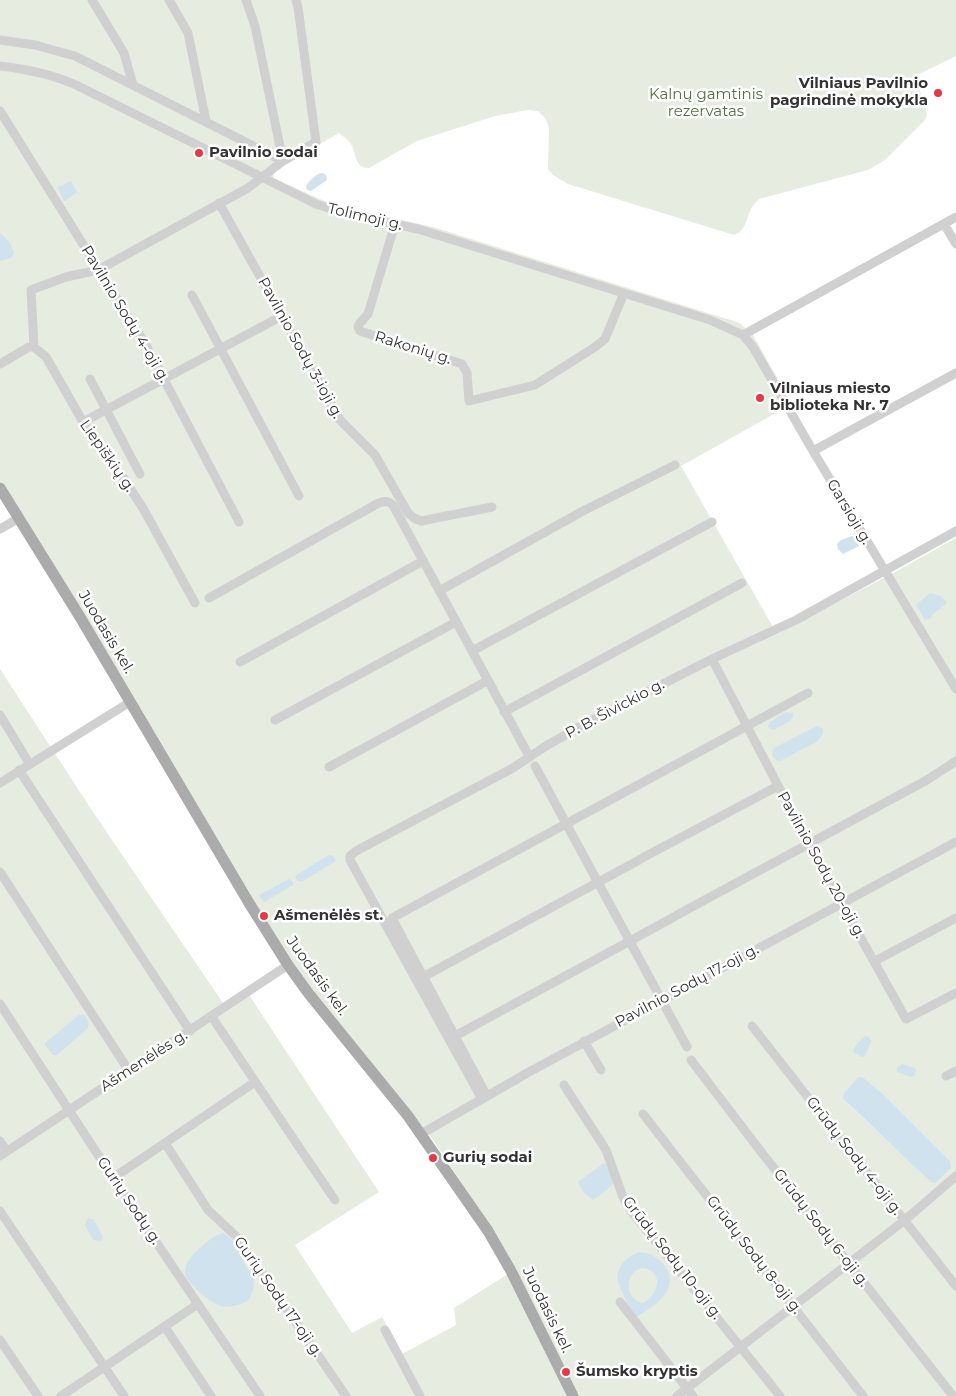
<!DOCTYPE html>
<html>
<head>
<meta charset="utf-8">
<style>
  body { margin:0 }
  canvas { display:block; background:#fff }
</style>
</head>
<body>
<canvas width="956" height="1396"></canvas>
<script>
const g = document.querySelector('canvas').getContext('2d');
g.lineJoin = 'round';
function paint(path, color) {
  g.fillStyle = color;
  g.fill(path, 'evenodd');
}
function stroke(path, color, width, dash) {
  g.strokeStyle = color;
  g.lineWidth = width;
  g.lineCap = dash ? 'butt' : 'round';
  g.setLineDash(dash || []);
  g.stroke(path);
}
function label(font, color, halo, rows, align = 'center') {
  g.font = font + ' Montserrat,sans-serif';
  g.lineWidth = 5;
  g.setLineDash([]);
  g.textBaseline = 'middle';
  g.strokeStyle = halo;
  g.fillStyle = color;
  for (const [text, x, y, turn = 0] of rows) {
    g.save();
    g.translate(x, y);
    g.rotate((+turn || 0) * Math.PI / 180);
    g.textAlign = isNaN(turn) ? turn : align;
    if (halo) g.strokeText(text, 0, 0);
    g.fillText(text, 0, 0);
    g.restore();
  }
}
const green = new Path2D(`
  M 0,0 L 956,0 L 956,56 L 917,75 L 916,78 L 927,114 L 925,120 L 885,160 L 868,170 L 759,199 C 756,202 753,205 751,209 C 746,218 746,231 734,235 L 568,184 L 553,175 L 548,169 L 549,127 L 545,118 L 538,111 L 528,110 L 495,116 L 417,141 L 369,168 C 354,168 357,154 351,144 C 348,140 343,136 339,133 L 275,170 L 273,178 L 331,204 L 433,227 L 740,323 L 753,335 L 792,404 L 681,466 L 777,634 L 893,573 L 956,538 L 956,1396 L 579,1396 L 501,1242 L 431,1137 L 338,1025 L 286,955 L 0,482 ZM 864,1078 L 884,1095 L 950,1161 L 931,1182 L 843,1099 Z
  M 0,669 L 91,809 L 227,1009 L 249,995 L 379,1192 L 295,1245 L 352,1333 L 382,1317 L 402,1354 L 456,1325 L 454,1308 L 508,1274 L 568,1396 L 0,1396 Z`);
const water = new Path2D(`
  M 322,173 L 326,175 L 327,180 L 311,191 L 307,190 L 306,186 C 310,180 316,174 322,173 Z
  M 71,181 L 77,192 L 65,201 L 63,200 L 58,187 Z
  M 0,233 L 9,241 L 14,253 L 11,258 L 0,261 Z
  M 852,536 L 855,537 L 859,546 L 843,554 L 838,549 L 837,544 L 841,540 Z
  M 930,593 L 941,596 L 947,603 L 933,614 L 931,618 L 926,620 L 924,618 L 916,605 Z
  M 786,712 L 793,713 L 793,716 L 790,721 L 773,730 L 768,727 L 770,722 Z
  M 817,726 L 823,729 L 823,733 L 818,741 L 780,761 L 776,760 L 772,755 L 774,748 Z
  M 329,855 L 334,857 L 336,861 L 301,882 L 297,880 L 295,877 L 298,874 Z
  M 289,879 L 293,882 L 293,885 L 264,902 L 259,896 L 261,894 Z
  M 79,1015 L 84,1015 C 88,1017 89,1023 88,1028 L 57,1055 L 53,1055 L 45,1045 L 45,1043 Z
  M 865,1036 L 869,1037 L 871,1041 L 865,1056 L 862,1057 L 853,1052 L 856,1045 Z
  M 902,1064 L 915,1068 L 916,1070 L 914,1076 L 911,1077 L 897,1072 L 897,1068 Z
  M 859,1077 L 864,1078 L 884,1095 L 950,1161 L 951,1168 L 935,1183 L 931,1182 C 901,1155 873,1126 843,1099 L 844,1093 Z
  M 604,1163 L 608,1165 L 614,1182 L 607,1190 L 593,1200 L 583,1192 L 578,1182 Z
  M 88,1218 L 94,1220 L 103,1237 L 101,1241 L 93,1240 L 85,1225 Z
  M 223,1233 C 237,1240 240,1254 246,1267 C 248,1271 252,1272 253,1276 C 255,1283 253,1297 247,1301 C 241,1305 228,1308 221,1306 C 211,1303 186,1283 185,1273 C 185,1261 193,1254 201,1247 C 208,1241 214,1235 223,1233 Z
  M 640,1252 C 657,1253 678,1272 667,1291 C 661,1302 647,1311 636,1317 C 630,1311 628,1304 624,1296 C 622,1292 619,1286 618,1281 C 615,1267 627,1256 640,1252 ZM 642,1268 C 664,1270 660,1294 643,1303 C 625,1300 623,1273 642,1268 Z`);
const minor = new Path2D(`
  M 92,0 L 124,53 L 133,85
  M 169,0 L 188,33 L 206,121
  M 246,0 L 255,26 L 283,161
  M 0,40 L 35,45 L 75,56 L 283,161
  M 0,66 C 27,69 51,74 76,85 L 316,204 L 343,213 L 418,229 L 710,320 L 743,335 L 753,347 L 813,451 L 956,689
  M 0,111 L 147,347 L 239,522
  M 219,203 L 340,420 L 375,455 L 408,513 L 414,518 L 421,521 L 492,507
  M 395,224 L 368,314 L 359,324 L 358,327 L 360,331 L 462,364 L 467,373 L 469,401 L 535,385 L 595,347 L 605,339 L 624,293
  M 944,224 L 956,244
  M 192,295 L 299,496
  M 743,335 L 956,217
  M 34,347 L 31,290 L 66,277 L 98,270 L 248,188 L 283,161 L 316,142 L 298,7 L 296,0
  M 0,364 L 29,347 L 34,347 L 46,357 L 95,443 L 119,471 L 144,510 L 195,603
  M 90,379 L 140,474
  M 83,422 L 282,316
  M 813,451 L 956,373
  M 0,529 L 19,518
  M 439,591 L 583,511 L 675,465
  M 209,598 L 375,505 C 382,501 389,499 394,507 L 529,756
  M 472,651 L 712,522
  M 712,659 L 809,845 L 906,1019 L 956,993
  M 240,662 L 423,561
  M 504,712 L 742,583
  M 0,715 L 29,763
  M 275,720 L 456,622
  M 535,766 L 687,1047
  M 329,767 L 487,681
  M 19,770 L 190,1031
  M 0,783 L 130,702
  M 644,857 L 778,786
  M 0,872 L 129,1071
  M 677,915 L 927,780 L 956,761
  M 875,961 L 956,918
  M 423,977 L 641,859
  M 0,1004 L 113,1178 L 260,1396
  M 212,1017 L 303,1153 L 335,1200
  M 752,1026 L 956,1286
  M 455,1036 L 674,917
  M 584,1041 L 601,1070
  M 691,1060 L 762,1153 L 953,1396
  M 946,1076 L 956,1071
  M 564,1085 L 606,1150 L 623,1197 L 631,1211 L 780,1396
  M 487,1096 L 392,918 L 808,693
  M 482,1099 L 350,860 L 350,856 L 356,851 L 513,768 L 546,746 L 588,722 L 712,659 L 796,620 L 956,531
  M 643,1114 L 863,1396
  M 421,1134 L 529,1072 L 956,842
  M 0,1141 L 7,1151
  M 165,1143 L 208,1210 L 239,1239 L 346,1396
  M 0,1156 L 288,965
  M 113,1178 L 255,1082
  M 0,1211 L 124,1396
  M 620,1302 L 693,1396
  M 165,1327 L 211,1396
  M 385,1330 L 420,1396
  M 0,1340 L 38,1396
  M 61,1396 L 198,1304
  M 677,1396 L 905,1220 L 956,1176`);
const major = new Path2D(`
  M 0,488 L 80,617 L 249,903 L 288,965 L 309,994 L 408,1116 L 488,1231 L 511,1271 L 573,1396`);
const markers = [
  [938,93,5,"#e63946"],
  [199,153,5,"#e63946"],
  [760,398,5,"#e63946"],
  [264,916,5,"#e63946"],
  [433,1158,5,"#e63946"],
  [566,1372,5,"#e63946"]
];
const poiNames = [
  ["Vilniaus Pavilnio",928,84,"right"],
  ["pagrindinė mokykla",928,101,"right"],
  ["Pavilnio sodai",209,153],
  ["Vilniaus miesto",770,389],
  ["biblioteka Nr. 7",770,406],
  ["Ašmenėlės st.",274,916],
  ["Gurių sodai",443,1158],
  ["Šumsko kryptis",576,1372]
];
const parkNames = [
  ["Kalnų gamtinis",706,95],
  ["rezervatas",706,112]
];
const streetNames = [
  ["Tolimoji g.",365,217,13],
  ["Pavilnio Sodų 4-oji g.",125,314,59],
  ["Pavilnio Sodų 3-ioji g.",300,348,61],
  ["Rakonių g.",413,348,17],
  ["Liepiškių g.",107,456,55],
  ["Garsioji g.",849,512,59],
  ["Juodasis kel.",106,632,59],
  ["P. B. Šivickio g.",615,709,-28],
  ["Pavilnio Sodų 20-oji g.",821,865,61],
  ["Juodasis kel.",317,976,54],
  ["Pavilnio Sodų 17-oji g.",687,986,-28],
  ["Ašmenėlės g.",144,1061,-33],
  ["Grūdų Sodų 4-oji g.",854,1156,52],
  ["Gurių Sodų g.",129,1201,56],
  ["Grūdų Sodų 6-oji g.",821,1228,52],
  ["Grūdų Sodų 8-oji g.",754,1255,52],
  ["Grūdų Sodų 10-oji g.",672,1258,52],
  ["Gurių Sodų 17-oji g.",278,1297,55],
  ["Juodasis kel.",547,1310,64]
];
paint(green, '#e6ecdf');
paint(water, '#cfe2ee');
stroke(minor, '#d0d0d0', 9);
stroke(major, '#ababab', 11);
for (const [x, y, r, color] of markers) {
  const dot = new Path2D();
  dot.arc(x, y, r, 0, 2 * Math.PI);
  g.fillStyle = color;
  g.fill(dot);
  stroke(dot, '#fff', 2);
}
label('bold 15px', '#333', '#fff', poiNames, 'left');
label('15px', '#56703f', '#fff', parkNames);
label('15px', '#333', '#fff', streetNames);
</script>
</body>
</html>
